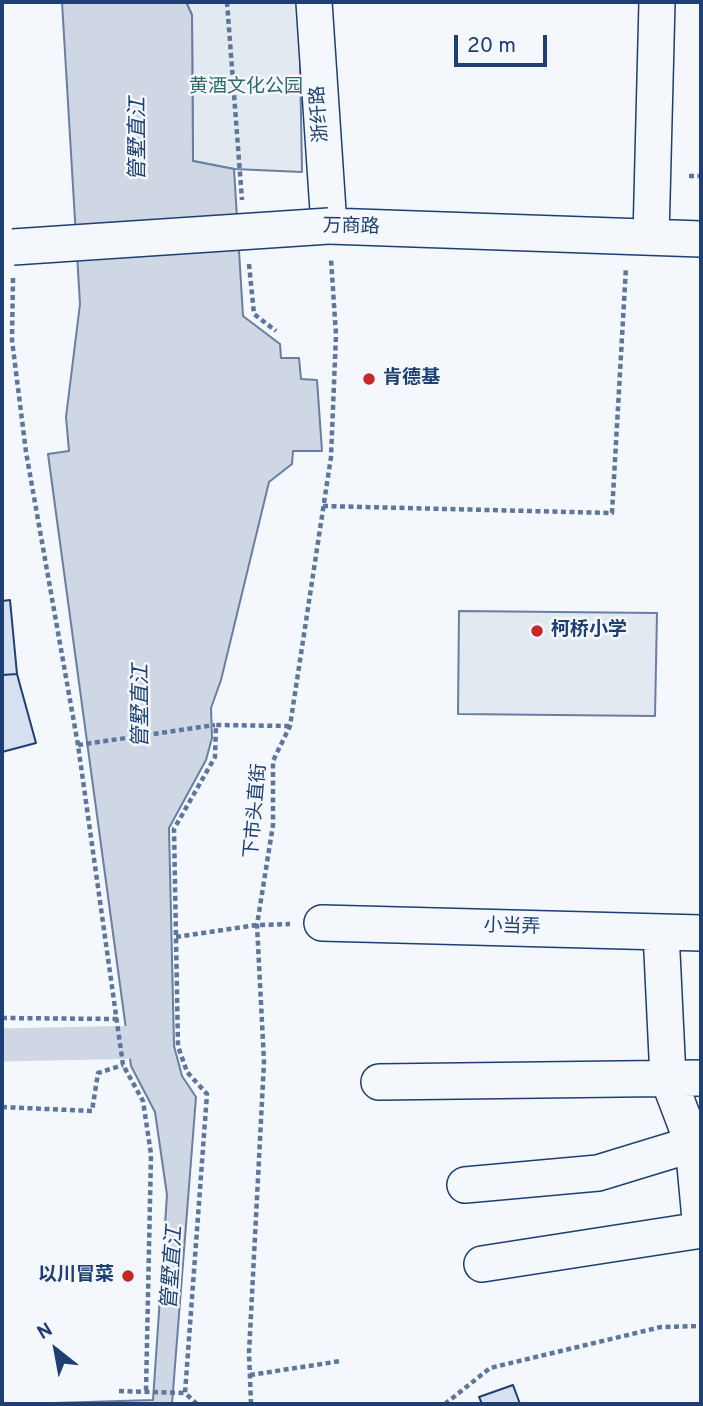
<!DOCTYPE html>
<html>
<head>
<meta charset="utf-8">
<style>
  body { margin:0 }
  #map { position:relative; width:703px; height:1406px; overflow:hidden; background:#f4f7fb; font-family:Overpass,sans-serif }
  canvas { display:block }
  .frame { position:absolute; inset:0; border:4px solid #1d3f73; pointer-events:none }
  .north { position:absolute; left:21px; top:1315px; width:70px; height:70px; -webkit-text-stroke:5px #f4f7fb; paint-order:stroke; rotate:329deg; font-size:19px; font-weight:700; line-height:28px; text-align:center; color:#1d3f73 }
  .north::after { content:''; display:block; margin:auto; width:24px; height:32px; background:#1d3f73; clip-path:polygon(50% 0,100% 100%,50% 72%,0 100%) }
  .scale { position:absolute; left:454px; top:35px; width:93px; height:32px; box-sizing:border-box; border:4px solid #1d3f73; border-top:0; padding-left:9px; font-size:21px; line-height:24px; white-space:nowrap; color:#1d3f73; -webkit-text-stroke:5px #f4f7fb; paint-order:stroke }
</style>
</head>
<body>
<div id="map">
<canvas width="703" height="1406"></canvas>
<div class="frame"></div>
<div class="north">N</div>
<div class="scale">20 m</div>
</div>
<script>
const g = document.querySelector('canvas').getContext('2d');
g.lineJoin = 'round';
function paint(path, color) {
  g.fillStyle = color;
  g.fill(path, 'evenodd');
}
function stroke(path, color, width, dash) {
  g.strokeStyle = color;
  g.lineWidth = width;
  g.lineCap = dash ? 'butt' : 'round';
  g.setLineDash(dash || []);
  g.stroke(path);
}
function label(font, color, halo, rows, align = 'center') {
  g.font = font + ' Overpass,"Noto Sans SC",sans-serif';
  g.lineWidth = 5;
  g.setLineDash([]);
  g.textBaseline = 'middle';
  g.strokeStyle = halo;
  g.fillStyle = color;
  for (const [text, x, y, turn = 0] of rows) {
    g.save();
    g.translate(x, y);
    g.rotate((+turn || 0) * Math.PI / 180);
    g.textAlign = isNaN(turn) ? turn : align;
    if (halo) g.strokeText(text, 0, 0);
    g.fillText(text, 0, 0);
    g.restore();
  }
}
const green = new Path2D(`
  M 186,2 L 299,2 L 302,172 L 234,169 L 193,161 L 192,15 Z
  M 459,611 L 657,613 L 655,716 L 458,714 Z`);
const water = new Path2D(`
  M 62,2 L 186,2 L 192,15 L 193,161 L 234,169 L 243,316 L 280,344 L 281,358 L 299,358 L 301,379 L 317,380 L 322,451 L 293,451 L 292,464 L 269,482 L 221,680 L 211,708 L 212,738 L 206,760 L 169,828 L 174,1046 L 182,1076 L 196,1097 L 172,1404 L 20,1404 L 153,1400 L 167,1195 L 155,1112 L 131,1066 L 48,454 L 69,451 L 66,417 L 80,304 Z`);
const canal = new Path2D(`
  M 2,1045 L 145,1042`);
const building = new Path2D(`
  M 10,600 L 17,674 L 2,675 L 2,601 Z
  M 17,674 L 36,743 L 2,752 L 2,675 Z
  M 513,1385 L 520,1404 L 482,1404 L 479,1397 Z`);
const path = new Path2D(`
  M 227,2 L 242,200
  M 689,176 L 701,176
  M 249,264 L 254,314 L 276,331
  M 13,278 L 12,340 L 26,452 L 78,745 L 123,1065 L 143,1101 L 151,1154 L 146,1390
  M 323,506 L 612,513 L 626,267
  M 78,745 L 215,725
  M 176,937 L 257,925 L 290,924
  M 2,1018 L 118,1019
  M 2,1107 L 92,1111 L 98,1073 L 123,1065
  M 250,1375 L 341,1361
  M 119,1391 L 185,1393
  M 197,1404 L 185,1393 L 207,1094 L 187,1072 L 178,1046 L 174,829 L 215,757 L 216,725 L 290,726
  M 251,1404 L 249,1353 L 264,1062 L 257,925 L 273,825 L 273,761 L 290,726 L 331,457 L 336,335 L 331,259
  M 445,1404 L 490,1368 L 661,1327 L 701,1326`);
const minor = new Path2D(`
  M 314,2 L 329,226 L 701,239
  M 651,237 L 657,2
  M 322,923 L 701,933
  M 661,932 L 668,1078 L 693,1144 L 701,1230
  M 379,1082 L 701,1078
  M 465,1185 L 598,1173 L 693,1144 L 701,1145
  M 482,1264 L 701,1230`);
const minorBridge = new Path2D(`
  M 13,247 L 329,226`);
const markers = [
  [369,379,7,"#c62828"],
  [537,631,7,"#c62828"],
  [128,1276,7,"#c62828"]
];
const parkNames = [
  ["黄酒文化公园",246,88]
];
const streetNames = [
  ["浙纤路",321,114,-94],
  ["万商路",351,228,1],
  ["下市头直街",257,811,-85],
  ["小当弄",512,928,2]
];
const poiNames = [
  ["肯德基",383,379],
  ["柯桥小学",551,631],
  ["以川冒菜",114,1276,"right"]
];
const waterNames = [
  ["管墅直江",140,139,-90],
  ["管墅直江",143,706,-90],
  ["管墅直江",174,1268,-86]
];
paint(green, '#e3e9f0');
stroke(green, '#687fa3', 2);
paint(water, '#cfd7e4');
stroke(water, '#687fa3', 2);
stroke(canal, '#cfd7e4', 33);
paint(building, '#d5e0f0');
stroke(building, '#1d3f73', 2);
stroke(minor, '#1d3f73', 38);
stroke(path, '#5e769c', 4.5, [5, 3.5]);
stroke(minor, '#f4f7fb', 35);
stroke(minorBridge, '#1d3f73', 38, []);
stroke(minorBridge, '#f4f7fb', 35);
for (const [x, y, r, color] of markers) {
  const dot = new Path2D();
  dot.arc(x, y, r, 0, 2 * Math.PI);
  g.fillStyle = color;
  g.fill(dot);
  stroke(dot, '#f4f7fb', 2.5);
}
label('19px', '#2c6c60', '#f4f7fb', parkNames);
label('19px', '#1d3f73', '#f4f7fb', streetNames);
label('bold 19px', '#1d3f73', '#f4f7fb', poiNames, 'left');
label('italic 21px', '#1d3f73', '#f4f7fb', waterNames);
</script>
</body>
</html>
